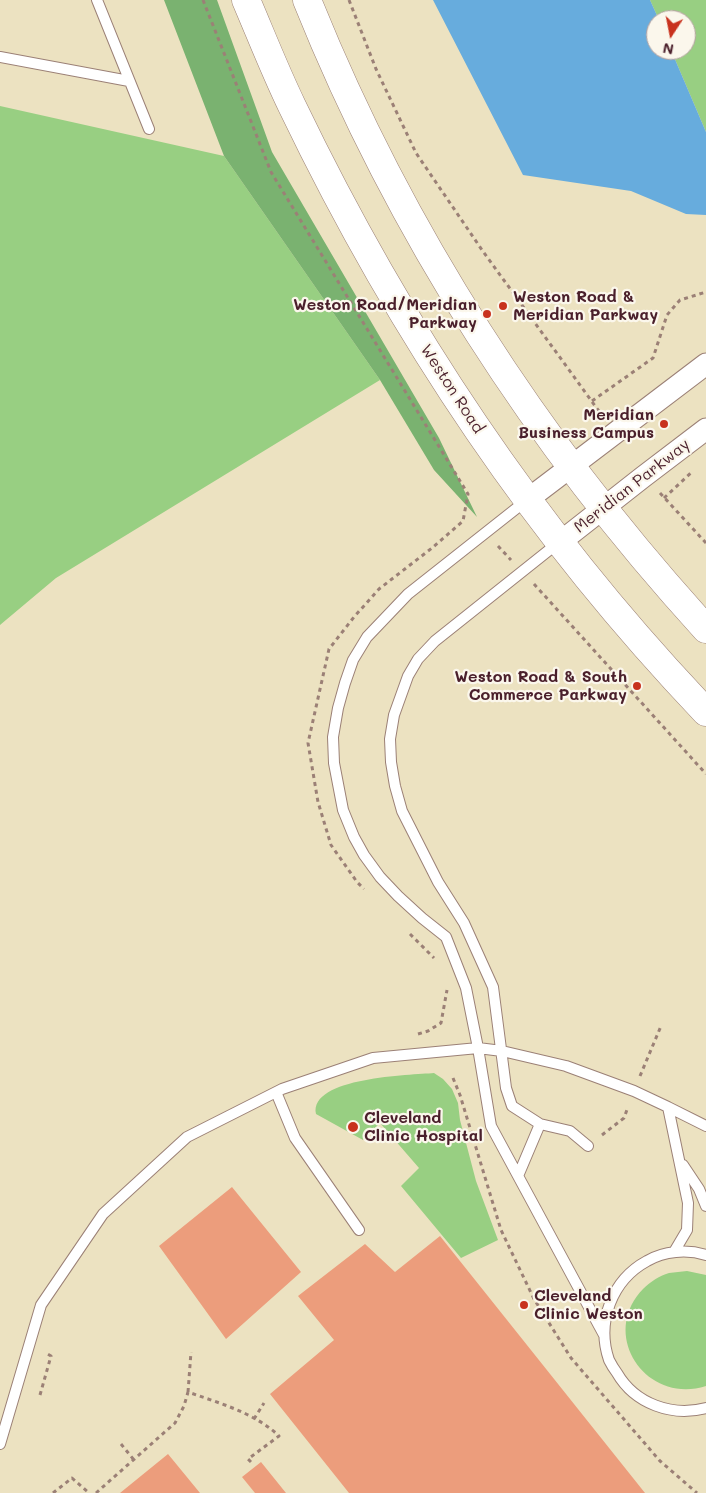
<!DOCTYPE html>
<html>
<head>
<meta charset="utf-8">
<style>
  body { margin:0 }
  #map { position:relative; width:706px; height:1493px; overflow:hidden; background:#ece2c1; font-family:Mali,sans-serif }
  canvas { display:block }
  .north { position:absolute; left:646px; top:10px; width:50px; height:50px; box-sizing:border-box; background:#fbf7ec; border:1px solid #b4a19f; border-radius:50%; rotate:191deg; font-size:14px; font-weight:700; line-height:20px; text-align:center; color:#4a1f2b }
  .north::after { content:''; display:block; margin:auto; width:18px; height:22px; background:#c8321e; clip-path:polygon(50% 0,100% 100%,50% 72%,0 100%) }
</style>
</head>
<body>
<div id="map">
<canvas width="706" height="1493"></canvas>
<div class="north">N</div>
</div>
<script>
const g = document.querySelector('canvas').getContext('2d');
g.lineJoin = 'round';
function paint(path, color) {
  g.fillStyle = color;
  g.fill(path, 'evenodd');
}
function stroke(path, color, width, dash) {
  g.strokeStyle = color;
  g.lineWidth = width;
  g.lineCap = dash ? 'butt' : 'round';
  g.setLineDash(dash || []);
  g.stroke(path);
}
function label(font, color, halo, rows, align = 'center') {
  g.font = font + ' Mali,sans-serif';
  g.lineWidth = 4.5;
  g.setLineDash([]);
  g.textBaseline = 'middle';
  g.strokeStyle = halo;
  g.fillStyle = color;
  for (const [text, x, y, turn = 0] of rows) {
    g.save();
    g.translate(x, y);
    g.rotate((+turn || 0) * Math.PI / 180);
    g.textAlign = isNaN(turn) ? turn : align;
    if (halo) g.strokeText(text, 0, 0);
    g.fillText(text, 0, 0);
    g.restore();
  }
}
const green = new Path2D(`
  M 650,0 L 706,0 L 706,132 L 671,50 L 686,50 L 686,20 L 659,20 Z
  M 0,106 L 224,156 L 380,380 L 56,578 L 0,625 Z
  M 434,1073 L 443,1079 L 452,1089 L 458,1103 L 460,1120 L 476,1181 L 498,1240 L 461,1258 L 401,1186 L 419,1168 L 380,1123 L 363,1140 L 316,1114 C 309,1077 411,1075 434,1073 Z
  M 687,1271 L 706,1275 L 706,1386 C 645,1405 599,1334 643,1289 C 650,1282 659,1276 669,1273 C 675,1272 681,1272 687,1271 Z`);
const forest = new Path2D(`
  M 164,0 L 217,0 L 272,152 L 439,438 L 477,517 L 434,470 L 380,380 L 224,156 Z`);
const water = new Path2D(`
  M 433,0 L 650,0 L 659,20 L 656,20 L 656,50 L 671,50 L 706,132 L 706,215 L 686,214 L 631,191 L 523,175 Z`);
const building = new Path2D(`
  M 232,1187 L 301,1272 L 226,1339 L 159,1246 Z
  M 440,1236 L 645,1493 L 349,1493 L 270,1394 L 334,1340 L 298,1296 L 365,1244 L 395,1272 Z
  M 168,1454 L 200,1493 L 120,1493 Z
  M 261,1462 L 286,1493 L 255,1493 L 242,1477 Z`);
const path = new Path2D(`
  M 203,0 L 271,172 L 468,494 L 463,521 L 432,548 L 379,589 L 354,617 L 329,649 L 308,743 L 318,802 L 331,845 L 357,882 L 364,889
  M 349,0 L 376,69 L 416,153 L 482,250 L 601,414
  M 592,401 L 653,358 L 667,315 L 680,300 L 706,292
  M 660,493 L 706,543
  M 664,498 L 693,471
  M 498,546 L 511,560
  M 534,584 L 706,774
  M 410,934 L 434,958
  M 418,1034 L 428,1031 L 441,1023 L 447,990
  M 640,1076 L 661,1026
  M 453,1078 L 460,1095 L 501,1230 L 534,1299 L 571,1358 L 660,1461 L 697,1493
  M 602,1135 L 624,1118 L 628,1107
  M 188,1392 L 191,1352
  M 40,1395 L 51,1356 L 46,1353
  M 254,1419 L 264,1403
  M 121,1444 L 134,1460
  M 53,1493 L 72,1478 L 89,1493
  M 96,1493 L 175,1423 L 184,1406 L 188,1392 C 219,1403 255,1413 279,1436 L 248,1459 L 251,1462`);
const service = new Path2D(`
  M 97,0 L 149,129
  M 0,57 L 129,81
  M 527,500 L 408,594 L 367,637 L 353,660 L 345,683 L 338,708 L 333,737 L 334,763 L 343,810 L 354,837 L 364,855 L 380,877 L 398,896 L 422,918 L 446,937 L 466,988 L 478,1048 L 491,1126 L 604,1335
  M 558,543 L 435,641 L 418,659 L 408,676 L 394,715 L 390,739 L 391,762 L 395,786 L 402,811 L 438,882 L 464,923 L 493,987 L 506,1088 L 512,1106 L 540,1124 L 570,1131 L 588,1146
  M 276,1092 L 295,1138 L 359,1230
  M 668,1107 L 688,1203 L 687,1230 L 674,1252
  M 683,1165 L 699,1189 L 706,1206
  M 518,1176 L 540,1124
  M 706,1255 C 687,1249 664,1251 647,1261 C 612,1280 596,1322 609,1360 C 611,1364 614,1369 617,1373 C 635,1404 672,1417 706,1408
  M 0,1444 L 41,1305 L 103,1214 L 187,1137 L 282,1089 L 373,1058 L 478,1048 L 502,1051 L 566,1066 L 634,1091 L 668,1107 L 706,1126`);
const minor = new Path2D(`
  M 527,500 L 706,364
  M 559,543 L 643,477 L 706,429`);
const secondary = new Path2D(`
  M 246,0 C 261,35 275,71 292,106 C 399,329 535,533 706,712
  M 307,0 C 400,232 538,445 706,629`);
const markers = [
  [503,306,5,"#c8321e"],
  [487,314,5,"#c8321e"],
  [664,424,5,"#c8321e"],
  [637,686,5,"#c8321e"],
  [353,1127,6,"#c8321e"],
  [524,1305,5,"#c8321e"]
];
const poiNames = [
  ["Weston Road &",513,297],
  ["Meridian Parkway",513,315],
  ["Weston Road/Meridian",477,305,"right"],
  ["Parkway",477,323,"right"],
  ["Meridian",654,415,"right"],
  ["Business Campus",654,433,"right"],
  ["Weston Road & South",627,677,"right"],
  ["Commerce Parkway",627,695,"right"],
  ["Cleveland",364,1118],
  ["Clinic Hospital",364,1136],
  ["Cleveland",534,1296],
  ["Clinic Weston",534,1314]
];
const streetNames = [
  ["Weston Road",452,389,57],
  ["Meridian Parkway",632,486,-38]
];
paint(green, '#98cf82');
paint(forest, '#7ab270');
paint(water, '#67acdd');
paint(building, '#ec9d7c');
stroke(service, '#9b8076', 12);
stroke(minor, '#9b8076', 23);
stroke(secondary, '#9b8076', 29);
stroke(path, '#9b8076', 3, [4, 4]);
stroke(service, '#fff', 10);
stroke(minor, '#fff', 21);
stroke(secondary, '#fff', 28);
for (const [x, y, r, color] of markers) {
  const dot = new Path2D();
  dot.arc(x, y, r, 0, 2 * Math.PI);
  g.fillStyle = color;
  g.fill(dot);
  stroke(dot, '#fbf7ec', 2);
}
label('bold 16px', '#4a1f2b', '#fbf7ec', poiNames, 'left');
label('16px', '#4a1f2b', '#fbf7ec', streetNames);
</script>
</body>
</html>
